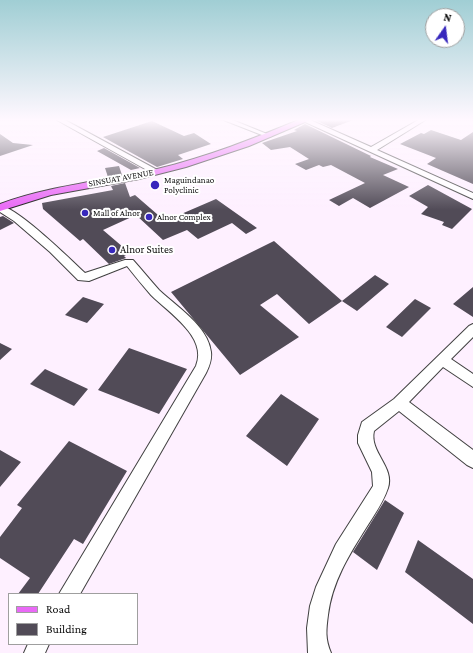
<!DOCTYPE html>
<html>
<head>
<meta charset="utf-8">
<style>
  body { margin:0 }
  #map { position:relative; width:473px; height:653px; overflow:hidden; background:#fef0ff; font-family:"Crimson Pro",serif }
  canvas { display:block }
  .legend { position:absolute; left:8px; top:593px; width:130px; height:52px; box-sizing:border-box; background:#fff; border:1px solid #9f9f9f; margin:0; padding:5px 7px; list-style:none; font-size:12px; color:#0e0e0e }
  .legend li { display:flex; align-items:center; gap:8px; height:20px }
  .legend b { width:20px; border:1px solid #9f9f9f }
  .north { position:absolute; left:425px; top:8px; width:40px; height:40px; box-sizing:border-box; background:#fff; border:1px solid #9f9f9f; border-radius:50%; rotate:14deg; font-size:11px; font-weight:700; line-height:16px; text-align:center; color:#0e0e0e }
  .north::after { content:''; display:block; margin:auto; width:14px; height:18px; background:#3728bc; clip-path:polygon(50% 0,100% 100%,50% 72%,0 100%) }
</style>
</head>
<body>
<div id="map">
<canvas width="473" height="653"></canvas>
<ul class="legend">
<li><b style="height:5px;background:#e969f6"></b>Road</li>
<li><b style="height:11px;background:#514b57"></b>Building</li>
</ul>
<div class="north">N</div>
</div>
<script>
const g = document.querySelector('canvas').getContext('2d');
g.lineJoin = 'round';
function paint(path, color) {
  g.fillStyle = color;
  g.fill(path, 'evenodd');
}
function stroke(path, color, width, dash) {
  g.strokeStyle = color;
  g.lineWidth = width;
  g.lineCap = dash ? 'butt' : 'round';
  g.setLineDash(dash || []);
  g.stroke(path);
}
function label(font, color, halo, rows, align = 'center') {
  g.font = font + ' "Crimson Pro",serif';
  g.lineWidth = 4;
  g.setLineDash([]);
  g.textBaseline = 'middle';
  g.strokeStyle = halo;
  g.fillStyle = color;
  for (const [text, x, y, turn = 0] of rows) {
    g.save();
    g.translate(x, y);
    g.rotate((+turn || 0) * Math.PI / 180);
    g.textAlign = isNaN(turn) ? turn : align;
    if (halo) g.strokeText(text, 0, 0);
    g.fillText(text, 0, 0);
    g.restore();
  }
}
const building = new Path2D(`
  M 313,119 L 353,119 L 353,120 L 332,128 Z
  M 152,121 L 184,136 L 194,133 L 211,144 L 178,155 L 183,159 L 157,167 L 103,137 Z
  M 305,124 L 371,156 L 370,157 L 398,169 L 383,175 L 409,187 L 370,208 L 353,198 L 339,206 L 329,200 L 365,183 L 331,165 L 323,167 L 319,165 L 306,170 L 295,164 L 309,159 L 290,147 L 271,150 L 262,143 L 297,131 L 294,130 Z
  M 431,130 L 461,140 L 473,132 L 473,184 L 427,164 L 436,158 L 400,144 L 421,133 L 424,134 Z
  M 0,134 L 13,143 L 33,145 L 0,156 Z
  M 104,148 L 140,168 L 131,170 L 97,151 Z
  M 119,166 L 122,175 L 108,177 L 105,168 Z
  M 125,183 L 130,197 L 135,195 L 165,221 L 216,199 L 257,228 L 246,234 L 232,223 L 198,239 L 187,230 L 163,240 L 136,215 L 103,230 L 130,253 L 124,256 L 126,258 L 109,264 L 83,239 L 80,241 L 43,209 L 42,203 L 113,190 L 111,186 Z
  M 428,185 L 472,209 L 452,229 L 442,225 L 444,222 L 421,214 L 428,207 L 409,196 Z
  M 3,216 L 14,223 L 0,230 L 0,217 Z
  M 274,241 L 342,301 L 309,324 L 277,294 L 260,305 L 299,337 L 240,375 L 171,292 Z
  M 375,275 L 389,284 L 357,311 L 342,301 Z
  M 473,287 L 473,317 L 453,304 Z
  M 83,297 L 104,304 L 87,323 L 65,315 Z
  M 415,299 L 431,308 L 402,337 L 386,327 Z
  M 0,343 L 12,349 L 0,360 Z
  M 129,348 L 187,369 L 159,414 L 98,390 Z
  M 45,369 L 88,389 L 74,406 L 30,384 Z
  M 281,394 L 319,419 L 287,466 L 246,436 Z
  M 69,441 L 127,471 L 83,544 L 74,539 L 38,594 L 18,594 L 30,578 L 0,558 L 0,537 L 22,508 L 17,505 Z
  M 0,450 L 21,462 L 0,487 Z
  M 385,500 L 404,513 L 377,570 L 353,552 Z
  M 418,540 L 473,579 L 473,624 L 405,572 Z`);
const minor = new Path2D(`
  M 55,119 L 63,119 L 161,172 L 154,174 Z
  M 221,119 L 230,119 L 272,136 L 267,137 Z
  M 303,119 L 308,119 L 371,147 L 420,119 L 427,119 L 377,150 L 473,193 L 473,199 L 303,121 Z
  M 0,205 C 20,210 68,257 85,273 L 125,260 L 133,260 C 142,270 150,280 159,290 C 177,307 208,326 211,352 C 212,360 209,367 206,373 L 80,594 L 59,594 L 196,366 C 208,337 169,313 151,295 C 143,286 135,276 127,266 L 89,281 L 78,280 L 50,252 L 14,221 L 0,212 Z
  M 473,324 L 473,337 L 451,359 L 473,374 L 473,387 L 443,367 L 409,402 L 473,450 L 473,468 L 467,465 L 399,411 L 374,431 C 369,452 395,467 388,488 C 383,503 374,515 366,528 C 349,555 332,582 328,615 C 326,630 325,639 331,653 L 308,653 L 307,628 L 310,606 L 316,587 L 336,544 L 373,486 L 372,472 L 358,443 L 358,435 L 362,422 L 394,399 L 469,326 Z
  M 28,644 L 49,644 L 45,653 L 24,653 Z`);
const major = new Path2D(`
  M 301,119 L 312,119 L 249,146 L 186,167 L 139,179 L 51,195 L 0,211 L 0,204 C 51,185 105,181 157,169 C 207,157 255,138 301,119 Z`);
const markers = [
  [155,185,5,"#3728bc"],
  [85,213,4,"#3728bc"],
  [149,217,4,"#3728bc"],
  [112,250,4,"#3728bc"]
];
const farStreetnames = [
  ["SINSUAT AVENUE",121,178,-10]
];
const farPoinames = [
  ["Maguindanao",164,180],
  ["Polyclinic",164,190],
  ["Mall of Alnor",93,213],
  ["Alnor Complex",157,217]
];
const poiNames = [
  ["Alnor Suites",120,250]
];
paint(building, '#514b57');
stroke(minor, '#414141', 2);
stroke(major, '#1f1f1f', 2);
paint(minor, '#fff');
paint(major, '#e969f6');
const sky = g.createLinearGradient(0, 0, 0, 210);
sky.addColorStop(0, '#a0ced4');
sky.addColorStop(0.57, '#fff8ff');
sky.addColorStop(1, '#fff8ff00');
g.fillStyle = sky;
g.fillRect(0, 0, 473, 210);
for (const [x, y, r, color] of markers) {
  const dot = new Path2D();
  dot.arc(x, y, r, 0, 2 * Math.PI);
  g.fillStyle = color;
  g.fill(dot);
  stroke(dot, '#fff', 1.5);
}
label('9px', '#0e0e0e', '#fff', farStreetnames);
label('9px', '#0e0e0e', '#fff', farPoinames, 'left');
label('11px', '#0e0e0e', '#fff', poiNames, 'left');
</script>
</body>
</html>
